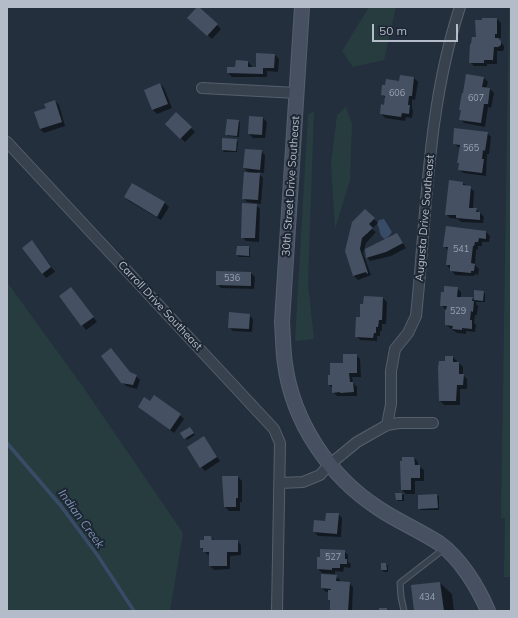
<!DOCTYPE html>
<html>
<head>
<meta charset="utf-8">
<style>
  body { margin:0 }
  #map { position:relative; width:518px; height:618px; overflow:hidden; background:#242f3e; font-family:Mulish,sans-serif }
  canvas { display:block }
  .frame { position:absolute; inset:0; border:8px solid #b4bcc9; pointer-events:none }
  .scale { position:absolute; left:372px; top:24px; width:86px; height:18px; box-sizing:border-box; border:2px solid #b4bcc9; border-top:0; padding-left:5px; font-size:12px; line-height:14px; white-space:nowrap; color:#b4bcc9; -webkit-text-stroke:3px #1d2633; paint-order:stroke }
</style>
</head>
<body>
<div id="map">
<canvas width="518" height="618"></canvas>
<div class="frame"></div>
<div class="scale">50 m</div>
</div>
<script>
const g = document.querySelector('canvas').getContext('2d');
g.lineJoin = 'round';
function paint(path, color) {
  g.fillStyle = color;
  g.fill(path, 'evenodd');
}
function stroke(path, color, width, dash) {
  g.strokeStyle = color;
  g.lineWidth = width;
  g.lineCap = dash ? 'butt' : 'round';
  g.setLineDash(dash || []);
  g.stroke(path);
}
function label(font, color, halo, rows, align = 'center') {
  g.font = font + ' Mulish,sans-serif';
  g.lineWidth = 4;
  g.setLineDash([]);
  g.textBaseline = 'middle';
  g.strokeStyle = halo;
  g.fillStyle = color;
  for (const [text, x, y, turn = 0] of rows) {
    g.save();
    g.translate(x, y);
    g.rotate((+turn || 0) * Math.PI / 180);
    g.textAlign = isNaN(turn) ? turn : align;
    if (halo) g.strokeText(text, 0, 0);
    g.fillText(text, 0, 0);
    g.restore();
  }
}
const green = new Path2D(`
  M 369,7 L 396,7 L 384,60 L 353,67 L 342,51 Z
  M 509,7 L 511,7 L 511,577 L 504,577 L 505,518 L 501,518 Z
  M 346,107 L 352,124 L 350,180 L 335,229 L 331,164 L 337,115 Z
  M 314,112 L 308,284 L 314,339 L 295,341 L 308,114 Z
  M 7,282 L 81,384 L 183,533 L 170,611 L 7,611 Z`);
const water = new Path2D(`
  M 384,219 L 392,232 L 389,236 L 385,239 C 378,235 381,230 377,224 L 379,220 Z`);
const shadow = new Path2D(`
  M 497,19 L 501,23 L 501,38 L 498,38 L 498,39 L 504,46 L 504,49 L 503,51 L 497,51 L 497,64 L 487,64 L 487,66 L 474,66 L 470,62 L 477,38 L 476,21 Z
  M 193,22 L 217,25 L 221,29 L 212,39 Z
  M 275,55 L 279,59 L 278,72 L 267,71 L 267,77 L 232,77 L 228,73 L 248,62 L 252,66 L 252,68 L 257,69 Z
  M 401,76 L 414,78 L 418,82 L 415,100 L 412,99 L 412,109 L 413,110 L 412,118 L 406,117 L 405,121 L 385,118 L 381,114 L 385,106 L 386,99 L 382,95 L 400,82 Z
  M 484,78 L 488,82 L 486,89 L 490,89 L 494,93 L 491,108 L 488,107 L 485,127 L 464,123 L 460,119 L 462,111 L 460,109 Z
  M 160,84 L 164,88 L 172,108 L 157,114 L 153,110 L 145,90 Z
  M 55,101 L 59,105 L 65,126 L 44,133 L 40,129 L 47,109 Z
  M 176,113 L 195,132 L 185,142 L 166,124 Z
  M 263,118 L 267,122 L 265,138 L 253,138 L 249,134 Z
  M 238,121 L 240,122 L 239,137 L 228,136 L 226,134 Z
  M 487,133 L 491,137 L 489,154 L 487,154 L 486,176 L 463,173 L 459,169 L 460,165 L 458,163 L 461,148 L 458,147 L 454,143 Z
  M 236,140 L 238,142 L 237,152 L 224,152 L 223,150 Z
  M 261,151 L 265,155 L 264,173 L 257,172 L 263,178 L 261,204 L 247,202 L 243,198 L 250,174 L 244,168 Z
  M 463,183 L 474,191 L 473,209 L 476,209 L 484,217 L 483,223 L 461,222 L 458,219 L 450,218 L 446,214 Z
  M 133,184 L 165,203 L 169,207 L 161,220 L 129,201 L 125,197 Z
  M 256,205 L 260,209 L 259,242 L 246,241 L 242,237 Z
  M 365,210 L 378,223 L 372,229 L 376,232 L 366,243 L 363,253 L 371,275 L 358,280 L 354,276 Z
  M 486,232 L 490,236 L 489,242 L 482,242 L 482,246 L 478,246 L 478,250 L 476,249 L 475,265 L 479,269 L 478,275 L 475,274 L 474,276 L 455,275 L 447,265 L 448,250 L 444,246 Z
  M 397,234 L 406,248 L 391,256 L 370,261 L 367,257 Z
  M 36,246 L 55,272 L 46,278 L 23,248 Z
  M 249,247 L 250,249 L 250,257 L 239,257 L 237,255 Z
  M 251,273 L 255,277 L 254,289 L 221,288 L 217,284 Z
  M 457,288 L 461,292 L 461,298 L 472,298 L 475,300 L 484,292 L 485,294 L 485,302 L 476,302 L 476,304 L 478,306 L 477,315 L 475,315 L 474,323 L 476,325 L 475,332 L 466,331 L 466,334 L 457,333 L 446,325 L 451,310 L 445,309 L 441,305 Z
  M 74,292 L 97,322 L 86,330 L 60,296 Z
  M 365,297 L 383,298 L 387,302 L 386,324 L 382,324 L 382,331 L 380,331 L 380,336 L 377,336 L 377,341 L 360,340 L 356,336 L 364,305 Z
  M 249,315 L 253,319 L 252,332 L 233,331 L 229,327 Z
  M 111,349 L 131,374 L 136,376 L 140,380 L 137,389 L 126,386 L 122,382 Z
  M 356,355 L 360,359 L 361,377 L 352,377 L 353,383 L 357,387 L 357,396 L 337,396 L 333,392 L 333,388 L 329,385 L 331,376 Z
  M 453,357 L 457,361 L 457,363 L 459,363 L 463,367 L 463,375 L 467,379 L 467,389 L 460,389 L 460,405 L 444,405 L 440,401 L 446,362 Z
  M 150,402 L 180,415 L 184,419 L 174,433 L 143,410 Z
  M 191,430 L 195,435 L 187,440 L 182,433 Z
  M 203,437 L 220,461 L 205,471 L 201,467 Z
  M 414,458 L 418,462 L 418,466 L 424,470 L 424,481 L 415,481 L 415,494 L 406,494 L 402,490 Z
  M 223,477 L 238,477 L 242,481 L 242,502 L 240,502 L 240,511 L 229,511 L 225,507 Z
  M 402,494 L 404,495 L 404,501 L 398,501 L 397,500 Z
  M 437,495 L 439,497 L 439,510 L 421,510 L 419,508 Z
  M 338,514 L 342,518 L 341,537 L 318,536 L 314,532 L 315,522 L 326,522 Z
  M 211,537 L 215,541 L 237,541 L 241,545 L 241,555 L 230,556 L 230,569 L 214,570 L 210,566 L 210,555 L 208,555 L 201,548 L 205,541 Z
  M 344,551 L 348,555 L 348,562 L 351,564 L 350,568 L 344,567 L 343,572 L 335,571 L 335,574 L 322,573 L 318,569 L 318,558 Z
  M 382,564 L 386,564 L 388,566 L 388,572 L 384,572 L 382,570 Z
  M 336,576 L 340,580 L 340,583 L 349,583 L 353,587 L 352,611 L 331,611 L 331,602 L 329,600 L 329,592 L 326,592 L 322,588 Z
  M 440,583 L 452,594 L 454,611 L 415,611 Z`);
const stream = new Path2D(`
  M 7,443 L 61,506 L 98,556 L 134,611`);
const building = new Path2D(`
  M 197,7 L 199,7 L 218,24 L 207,36 L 187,18 Z
  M 482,18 L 497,18 L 497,34 L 495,34 L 495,38 L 498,38 L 501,41 L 501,45 L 498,47 L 494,47 L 493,60 L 484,60 L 484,63 L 469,63 L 470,44 L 471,44 L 472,37 L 476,37 L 475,20 L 482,20 Z
  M 256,53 L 275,54 L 274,68 L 263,68 L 263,74 L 227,73 L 227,67 L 235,67 L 236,60 L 248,61 L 248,67 L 256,67 Z
  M 466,74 L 484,77 L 482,87 L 490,88 L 488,104 L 484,104 L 481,123 L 459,120 L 461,110 L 459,110 L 462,93 L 463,93 Z
  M 400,75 L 414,77 L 412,96 L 409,96 L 408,105 L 410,105 L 409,114 L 402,113 L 401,117 L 380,114 L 381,104 L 384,105 L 385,96 L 381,95 L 382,85 L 385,85 L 386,79 L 399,81 Z
  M 160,83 L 168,104 L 152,110 L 144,90 Z
  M 55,100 L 62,122 L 40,129 L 34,112 L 46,108 L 44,104 Z
  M 176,112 L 192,127 L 180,139 L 165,124 Z
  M 249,116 L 263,117 L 262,135 L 248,134 Z
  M 227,119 L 239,120 L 237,136 L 225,135 Z
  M 454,128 L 488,132 L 485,151 L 483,150 L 482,159 L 484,159 L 482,173 L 458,170 L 459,163 L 457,163 L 460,145 L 453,144 Z
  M 222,138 L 237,139 L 236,151 L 222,150 Z
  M 245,149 L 262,150 L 260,170 L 243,168 Z
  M 244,172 L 260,173 L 258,200 L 242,199 Z
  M 449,180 L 463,182 L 463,185 L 471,186 L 469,208 L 477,208 L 476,212 L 480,212 L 480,220 L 456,218 L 456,215 L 445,215 Z
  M 132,183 L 165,202 L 157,217 L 124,197 Z
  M 242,203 L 257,204 L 255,238 L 241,238 Z
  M 365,209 L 375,218 L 369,224 L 373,228 L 362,238 L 360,249 L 368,273 L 367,274 L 366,272 L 353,276 L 345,251 L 352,222 Z
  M 446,226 L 486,231 L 486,239 L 479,238 L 478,242 L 475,242 L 474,246 L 473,246 L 471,263 L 475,264 L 474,271 L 471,271 L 471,273 L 450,271 L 450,265 L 446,265 L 448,247 L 443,247 Z
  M 397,233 L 403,243 L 386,252 L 366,258 L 365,249 Z
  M 32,240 L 51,267 L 42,274 L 22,248 Z
  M 237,246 L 249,246 L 249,256 L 236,255 Z
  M 216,271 L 251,272 L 251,286 L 216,285 Z
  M 444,286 L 458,287 L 457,297 L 473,297 L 472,301 L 474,301 L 473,312 L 471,311 L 470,320 L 472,320 L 472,329 L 462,328 L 462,330 L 452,329 L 453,326 L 445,325 L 445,310 L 446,310 L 447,306 L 440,306 L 441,292 L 444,292 Z
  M 71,287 L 94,317 L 81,326 L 59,296 Z
  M 474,290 L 484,291 L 483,301 L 474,300 Z
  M 364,296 L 383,297 L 382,320 L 379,320 L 378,327 L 376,327 L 376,333 L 374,333 L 373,338 L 355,337 L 356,317 L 360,317 L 360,304 L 363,304 Z
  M 229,312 L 250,314 L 249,329 L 228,328 Z
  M 111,348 L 130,372 L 137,375 L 133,385 L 121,383 L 101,356 Z
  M 343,354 L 357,354 L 357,373 L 349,373 L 350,382 L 353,382 L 354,392 L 340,393 L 340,392 L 332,393 L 332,385 L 328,385 L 328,375 L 330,375 L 330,363 L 343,363 Z
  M 445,356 L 453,356 L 453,362 L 459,362 L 459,374 L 464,374 L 463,385 L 457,385 L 456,401 L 439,401 L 438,368 L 439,361 L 445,361 Z
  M 154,395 L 181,414 L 170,430 L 138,407 L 144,397 L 150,401 Z
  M 190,427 L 194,433 L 184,439 L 180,433 Z
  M 204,436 L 217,457 L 200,468 L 187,447 Z
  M 402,457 L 414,457 L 415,465 L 420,465 L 420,478 L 411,478 L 411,490 L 401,490 L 400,461 L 402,461 Z
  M 222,476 L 238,476 L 238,498 L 236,498 L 236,507 L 224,507 Z
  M 395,493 L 402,493 L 402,500 L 396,500 Z
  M 437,494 L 438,508 L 418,509 L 418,495 Z
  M 326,513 L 339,513 L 337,534 L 313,532 L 314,520 L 325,521 Z
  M 204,536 L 211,536 L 212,540 L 238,540 L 238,552 L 227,552 L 227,566 L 209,566 L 209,552 L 203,552 L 203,548 L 200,548 L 200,540 L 204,540 Z
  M 320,549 L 345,550 L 345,559 L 347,559 L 347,564 L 340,564 L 340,568 L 332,568 L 332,570 L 317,569 L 317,557 L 320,557 Z
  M 381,563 L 386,563 L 387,570 L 381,570 Z
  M 321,574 L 337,575 L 336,581 L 350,582 L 348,611 L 330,611 L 330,600 L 328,600 L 328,590 L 331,590 L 331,589 L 321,588 Z
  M 440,582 L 444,611 L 414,611 L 411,585 Z
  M 379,608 L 387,608 L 387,611 L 379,611 Z`);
const lane = new Path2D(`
  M 404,611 L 401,597 L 400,583 L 445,548`);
const street = new Path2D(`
  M 202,88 L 297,93
  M 7,142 L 274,429 L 280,443 L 277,611
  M 387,425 L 391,404 L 391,371 L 395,349 L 408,333 L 416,316 C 427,212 427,107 460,7
  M 280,483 L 303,482 L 320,475 L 329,465 L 357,442 L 387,425 L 399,423 L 433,423`);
const secondary = new Path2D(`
  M 302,7 L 282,322 C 283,336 283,350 285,364 C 293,422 329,476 378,508 C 397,521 419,530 439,543 C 460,558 478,587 488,611`);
const numberNames = [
  ["606",397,93],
  ["607",476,98],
  ["565",471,148],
  ["541",461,249],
  ["536",232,278],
  ["529",458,311],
  ["527",333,557],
  ["434",427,597]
];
const streetNames = [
  ["30th Street Drive Southeast",291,186,-86],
  ["Augusta Drive Southeast",425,218,-85],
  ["Carroll Drive Southeast",160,306,47]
];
const waterNames = [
  ["Indian Creek",81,519,54]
];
paint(green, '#263c3f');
paint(water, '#394c67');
paint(shadow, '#0007');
stroke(stream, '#394c67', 3.5);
paint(building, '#455162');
stroke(lane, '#565f6c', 7);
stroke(street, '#565f6c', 12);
stroke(secondary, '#565f6c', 16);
stroke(lane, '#38414e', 5);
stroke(street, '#38414e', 10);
stroke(secondary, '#465061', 14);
label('9px', '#98a1af', null, numberNames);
label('11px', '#b4bcc9', '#1d2633', streetNames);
label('italic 12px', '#7c92b1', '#1d2633', waterNames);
</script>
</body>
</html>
